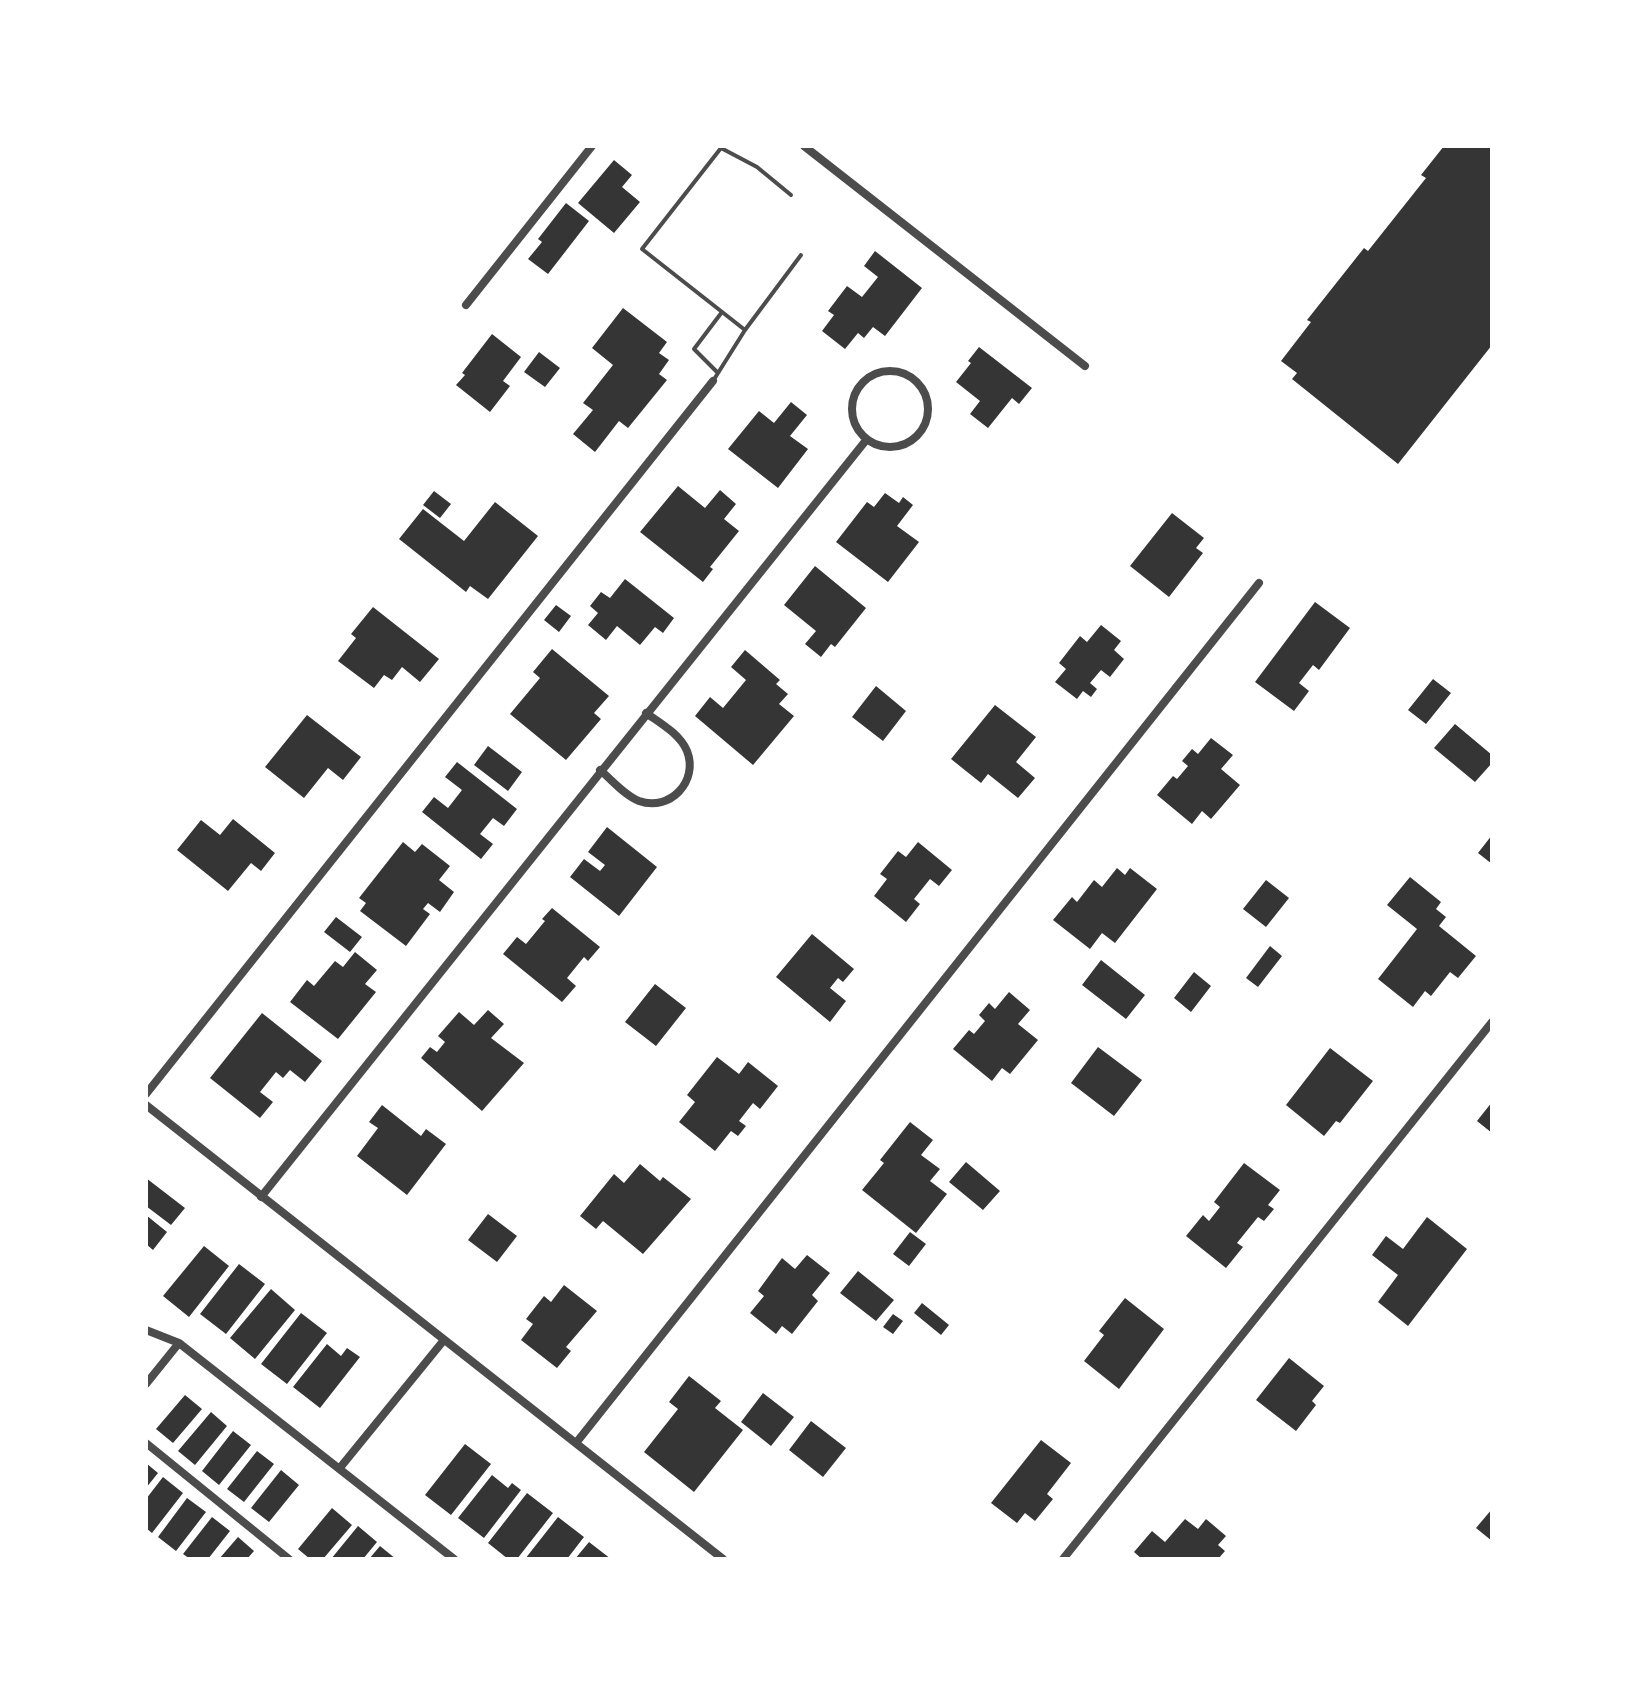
<!DOCTYPE html>
<html>
<head>
<meta charset="utf-8">
<style>
  body { margin:0 }
  #map { position:relative; width:1638px; height:1705px; overflow:hidden; background:#fff; font-family:"Sofia Sans Condensed",sans-serif }
  canvas { display:block }
  .frame { position:absolute; inset:0; border:148px solid #fff; pointer-events:none }
</style>
</head>
<body>
<div id="map">
<canvas width="1638" height="1705"></canvas>
<div class="frame"></div>
</div>
<script>
const g = document.querySelector('canvas').getContext('2d');
g.lineJoin = 'round';
function paint(path, color) {
  g.fillStyle = color;
  g.fill(path, 'evenodd');
}
function stroke(path, color, width, dash) {
  g.strokeStyle = color;
  g.lineWidth = width;
  g.lineCap = dash ? 'butt' : 'round';
  g.setLineDash(dash || []);
  g.stroke(path);
}
const building = new Path2D(`
  M 1444,146 L 1492,146 L 1492,345 L 1398,464 L 1292,379 L 1297,373 L 1281,361 L 1311,322 L 1307,320 L 1364,248 L 1368,251 L 1426,178 L 1421,175 Z
  M 614,160 L 632,175 L 622,187 L 640,202 L 614,233 L 578,203 Z
  M 566,203 L 589,221 L 548,274 L 528,259 L 542,242 L 538,239 Z
  M 875,251 L 922,288 L 885,336 L 873,327 L 864,338 L 858,333 L 845,349 L 822,331 L 834,315 L 828,311 L 847,286 L 862,297 L 878,277 L 864,266 Z
  M 623,308 L 667,342 L 659,353 L 669,360 L 659,374 L 667,380 L 628,428 L 619,421 L 595,452 L 573,434 L 593,410 L 583,403 L 613,365 L 592,348 Z
  M 492,334 L 521,357 L 503,381 L 510,386 L 490,412 L 456,385 L 465,375 L 462,373 Z
  M 979,347 L 1032,388 L 1019,404 L 1012,398 L 988,428 L 970,414 L 980,401 L 956,382 L 971,363 L 968,361 Z
  M 539,352 L 560,368 L 545,387 L 524,372 Z
  M 791,402 L 807,415 L 790,436 L 808,449 L 778,488 L 728,449 L 759,411 L 774,423 Z
  M 678,486 L 705,508 L 720,490 L 736,504 L 724,519 L 739,531 L 710,567 L 713,569 L 703,582 L 640,532 Z
  M 434,491 L 451,504 L 440,518 L 423,505 Z
  M 885,493 L 899,503 L 903,497 L 913,505 L 897,526 L 919,542 L 888,582 L 836,542 L 867,502 L 874,507 Z
  M 495,502 L 538,536 L 488,599 L 470,586 L 466,592 L 399,539 L 423,509 L 464,541 Z
  M 1172,513 L 1204,538 L 1196,548 L 1203,553 L 1169,597 L 1130,566 Z
  M 815,566 L 866,608 L 835,647 L 831,644 L 821,657 L 805,644 L 816,631 L 784,605 Z
  M 625,579 L 674,618 L 663,633 L 655,627 L 640,645 L 617,626 L 606,640 L 588,625 L 598,613 L 590,606 L 601,592 L 610,598 Z
  M 1315,602 L 1350,628 L 1319,670 L 1313,665 L 1299,683 L 1309,691 L 1294,711 L 1255,682 Z
  M 556,605 L 571,616 L 559,632 L 544,620 Z
  M 373,607 L 439,659 L 420,682 L 402,667 L 392,680 L 384,675 L 374,688 L 338,661 L 356,638 L 351,634 Z
  M 1101,625 L 1121,641 L 1114,650 L 1124,659 L 1110,677 L 1101,670 L 1090,683 L 1097,689 L 1091,697 L 1083,691 L 1077,699 L 1055,682 L 1066,669 L 1059,663 L 1080,636 L 1087,642 Z
  M 552,649 L 609,696 L 594,713 L 601,719 L 566,760 L 510,714 L 540,678 L 533,672 Z
  M 745,650 L 780,680 L 776,684 L 788,694 L 779,704 L 794,716 L 753,765 L 695,716 L 710,697 L 723,708 L 746,680 L 731,667 Z
  M 1433,679 L 1451,693 L 1426,724 L 1408,710 Z
  M 876,686 L 906,711 L 883,741 L 852,717 Z
  M 995,705 L 1036,737 L 1016,762 L 1035,778 L 1018,798 L 988,774 L 981,783 L 951,759 Z
  M 307,715 L 361,757 L 343,780 L 328,768 L 304,798 L 265,767 Z
  M 1455,724 L 1492,755 L 1492,763 L 1475,782 L 1434,748 Z
  M 1211,738 L 1233,755 L 1221,769 L 1240,785 L 1211,819 L 1202,811 L 1192,824 L 1157,795 L 1173,776 L 1177,779 L 1188,766 L 1182,761 L 1192,749 L 1198,754 Z
  M 488,746 L 522,772 L 508,791 L 474,765 Z
  M 457,762 L 517,809 L 504,826 L 493,818 L 480,834 L 493,844 L 481,859 L 422,812 L 434,797 L 448,808 L 462,790 L 445,777 Z
  M 233,819 L 275,853 L 261,871 L 251,863 L 228,891 L 177,850 L 201,820 L 220,835 Z
  M 607,827 L 657,867 L 619,916 L 570,877 L 584,859 L 600,871 L 605,865 L 588,852 Z
  M 1492,835 L 1492,864 L 1478,853 Z
  M 403,842 L 415,852 L 422,844 L 450,866 L 439,880 L 454,892 L 440,912 L 428,903 L 423,909 L 430,914 L 406,946 L 360,911 L 366,903 L 359,898 Z
  M 918,842 L 952,870 L 939,886 L 930,879 L 914,899 L 920,904 L 906,922 L 874,896 L 887,879 L 880,874 L 898,851 L 906,857 Z
  M 1117,868 L 1125,875 L 1130,868 L 1157,889 L 1115,943 L 1102,933 L 1090,949 L 1053,920 L 1072,897 L 1077,902 L 1094,880 L 1102,887 Z
  M 1410,877 L 1441,902 L 1436,909 L 1446,917 L 1439,926 L 1476,956 L 1458,978 L 1450,972 L 1431,996 L 1425,991 L 1413,1007 L 1378,979 L 1417,929 L 1387,905 Z
  M 1266,880 L 1289,898 L 1266,927 L 1243,909 Z
  M 552,908 L 600,947 L 588,961 L 584,957 L 567,978 L 576,986 L 562,1002 L 503,954 L 517,937 L 526,944 L 545,921 L 542,919 Z
  M 336,917 L 362,937 L 350,952 L 324,932 Z
  M 812,934 L 854,969 L 843,982 L 838,978 L 830,988 L 846,1001 L 830,1022 L 776,977 Z
  M 1270,946 L 1282,956 L 1258,987 L 1246,978 Z
  M 355,952 L 377,970 L 365,984 L 376,992 L 338,1039 L 290,1002 L 307,980 L 314,986 L 335,961 L 343,967 Z
  M 1101,960 L 1145,995 L 1126,1019 L 1082,985 Z
  M 1194,972 L 1211,986 L 1191,1012 L 1174,998 Z
  M 655,984 L 686,1008 L 656,1046 L 625,1022 Z
  M 1009,992 L 1030,1010 L 1018,1024 L 1038,1040 L 1010,1074 L 1002,1068 L 992,1081 L 953,1049 L 969,1030 L 974,1034 L 985,1021 L 979,1015 L 989,1003 L 995,1009 Z
  M 488,1010 L 504,1024 L 491,1038 L 524,1063 L 482,1111 L 421,1058 L 430,1047 L 437,1052 L 445,1042 L 438,1036 L 459,1012 L 474,1025 Z
  M 262,1013 L 322,1061 L 305,1082 L 290,1070 L 283,1078 L 276,1072 L 260,1092 L 273,1102 L 260,1118 L 210,1078 Z
  M 1098,1047 L 1142,1080 L 1114,1116 L 1071,1083 Z
  M 1330,1048 L 1373,1081 L 1340,1123 L 1336,1121 L 1324,1136 L 1286,1105 Z
  M 717,1057 L 739,1074 L 748,1062 L 778,1086 L 760,1109 L 753,1103 L 739,1121 L 746,1126 L 738,1136 L 731,1131 L 715,1151 L 679,1122 L 695,1102 L 687,1095 Z
  M 1492,1102 L 1492,1133 L 1477,1121 Z
  M 382,1105 L 421,1136 L 426,1129 L 446,1144 L 407,1195 L 357,1156 L 378,1128 L 369,1122 Z
  M 910,1122 L 933,1140 L 921,1155 L 940,1169 L 930,1181 L 947,1194 L 916,1233 L 862,1190 L 884,1163 L 880,1160 Z
  M 966,1162 L 1000,1191 L 983,1210 L 949,1182 Z
  M 1244,1163 L 1280,1190 L 1268,1205 L 1274,1209 L 1264,1221 L 1258,1217 L 1237,1243 L 1243,1247 L 1226,1268 L 1186,1236 L 1203,1215 L 1209,1221 L 1220,1207 L 1214,1202 Z
  M 640,1164 L 660,1181 L 663,1177 L 691,1199 L 643,1254 L 603,1221 L 596,1229 L 580,1216 L 614,1174 L 624,1183 Z
  M 146,1178 L 185,1208 L 171,1225 L 146,1206 Z
  M 488,1214 L 517,1236 L 497,1262 L 468,1240 Z
  M 146,1215 L 167,1232 L 153,1250 L 146,1244 Z
  M 1427,1217 L 1467,1249 L 1408,1326 L 1378,1302 L 1398,1275 L 1372,1255 L 1386,1236 L 1403,1249 Z
  M 910,1232 L 926,1244 L 909,1266 L 893,1254 Z
  M 204,1246 L 229,1266 L 189,1317 L 163,1296 Z
  M 807,1255 L 830,1273 L 812,1295 L 818,1301 L 792,1334 L 782,1326 L 776,1334 L 750,1313 L 764,1296 L 758,1291 L 782,1258 L 795,1269 Z
  M 239,1264 L 265,1284 L 226,1334 L 200,1314 Z
  M 858,1271 L 894,1300 L 876,1321 L 840,1293 Z
  M 564,1285 L 597,1311 L 566,1347 L 571,1351 L 557,1368 L 521,1340 L 533,1324 L 526,1319 L 544,1296 L 551,1302 Z
  M 271,1289 L 295,1310 L 255,1359 L 230,1338 Z
  M 1125,1298 L 1164,1329 L 1119,1389 L 1084,1361 L 1104,1335 L 1099,1331 Z
  M 922,1303 L 949,1325 L 941,1335 L 914,1313 Z
  M 301,1313 L 327,1333 L 287,1384 L 261,1364 Z
  M 893,1314 L 903,1321 L 893,1334 L 883,1327 Z
  M 327,1344 L 341,1356 L 347,1348 L 360,1357 L 320,1408 L 293,1387 Z
  M 1289,1358 L 1324,1386 L 1312,1401 L 1316,1405 L 1296,1431 L 1256,1400 Z
  M 689,1376 L 721,1401 L 715,1408 L 743,1430 L 694,1492 L 644,1452 L 678,1409 L 669,1402 Z
  M 763,1393 L 794,1417 L 771,1446 L 741,1422 Z
  M 185,1395 L 202,1409 L 173,1443 L 156,1429 Z
  M 211,1412 L 227,1426 L 195,1465 L 178,1451 Z
  M 811,1421 L 846,1448 L 823,1477 L 789,1450 Z
  M 233,1431 L 251,1445 L 219,1485 L 202,1471 Z
  M 1041,1440 L 1071,1463 L 1047,1494 L 1053,1499 L 1035,1521 L 1025,1513 L 1017,1523 L 991,1503 Z
  M 465,1444 L 491,1464 L 451,1515 L 425,1495 Z
  M 257,1451 L 274,1464 L 244,1502 L 227,1489 Z
  M 146,1463 L 158,1473 L 146,1488 Z
  M 281,1470 L 299,1485 L 269,1522 L 251,1508 Z
  M 492,1475 L 508,1488 L 512,1483 L 521,1490 L 484,1538 L 458,1518 Z
  M 163,1477 L 183,1493 L 152,1533 L 146,1528 L 146,1499 Z
  M 527,1493 L 553,1513 L 517,1559 L 508,1559 L 488,1543 Z
  M 187,1498 L 206,1512 L 176,1551 L 158,1537 Z
  M 332,1508 L 352,1525 L 323,1559 L 310,1559 L 298,1549 Z
  M 1492,1509 L 1492,1541 L 1476,1528 Z
  M 212,1517 L 230,1531 L 208,1559 L 190,1559 L 183,1554 Z
  M 558,1517 L 584,1537 L 567,1559 L 525,1559 Z
  M 1185,1519 L 1198,1529 L 1206,1519 L 1226,1536 L 1218,1545 L 1225,1551 L 1218,1559 L 1142,1559 L 1134,1552 L 1152,1531 L 1165,1542 Z
  M 358,1526 L 377,1542 L 363,1559 L 331,1559 Z
  M 238,1537 L 254,1551 L 247,1559 L 219,1559 Z
  M 589,1542 L 611,1559 L 575,1559 Z
  M 380,1546 L 396,1559 L 369,1559 Z`);
const service = new Path2D(`
  M 745,330 L 801,255
  M 718,373 L 694,349 L 722,312
  M 713,381 L 745,330 L 642,249 L 721,148 L 757,167 L 791,195`);
const minor = new Path2D(`
  M 804,146 L 1085,366
  M 466,305 L 592,146
  M852 409a38 38 0 1 1 76 0a38 38 0 1 1-76 0Z
  M 600,770 C 612,780 624,795 639,801 C 670,812 699,781 687,751 C 680,734 660,723 646,713
  M 146,1094 L 713,381
  M 146,1105 L 723,1559
  M 261,1197 L 867,439
  M 146,1330 L 179,1343 L 454,1559
  M 146,1384 L 179,1343
  M 146,1443 L 289,1559
  M 576,1443 L 1259,583
  M 339,1469 L 444,1340
  M 1063,1559 L 1492,1022`);
paint(building, '#353535');
stroke(service, '#4c4c4c', 4);
stroke(minor, '#4c4c4c', 8);
</script>
</body>
</html>
